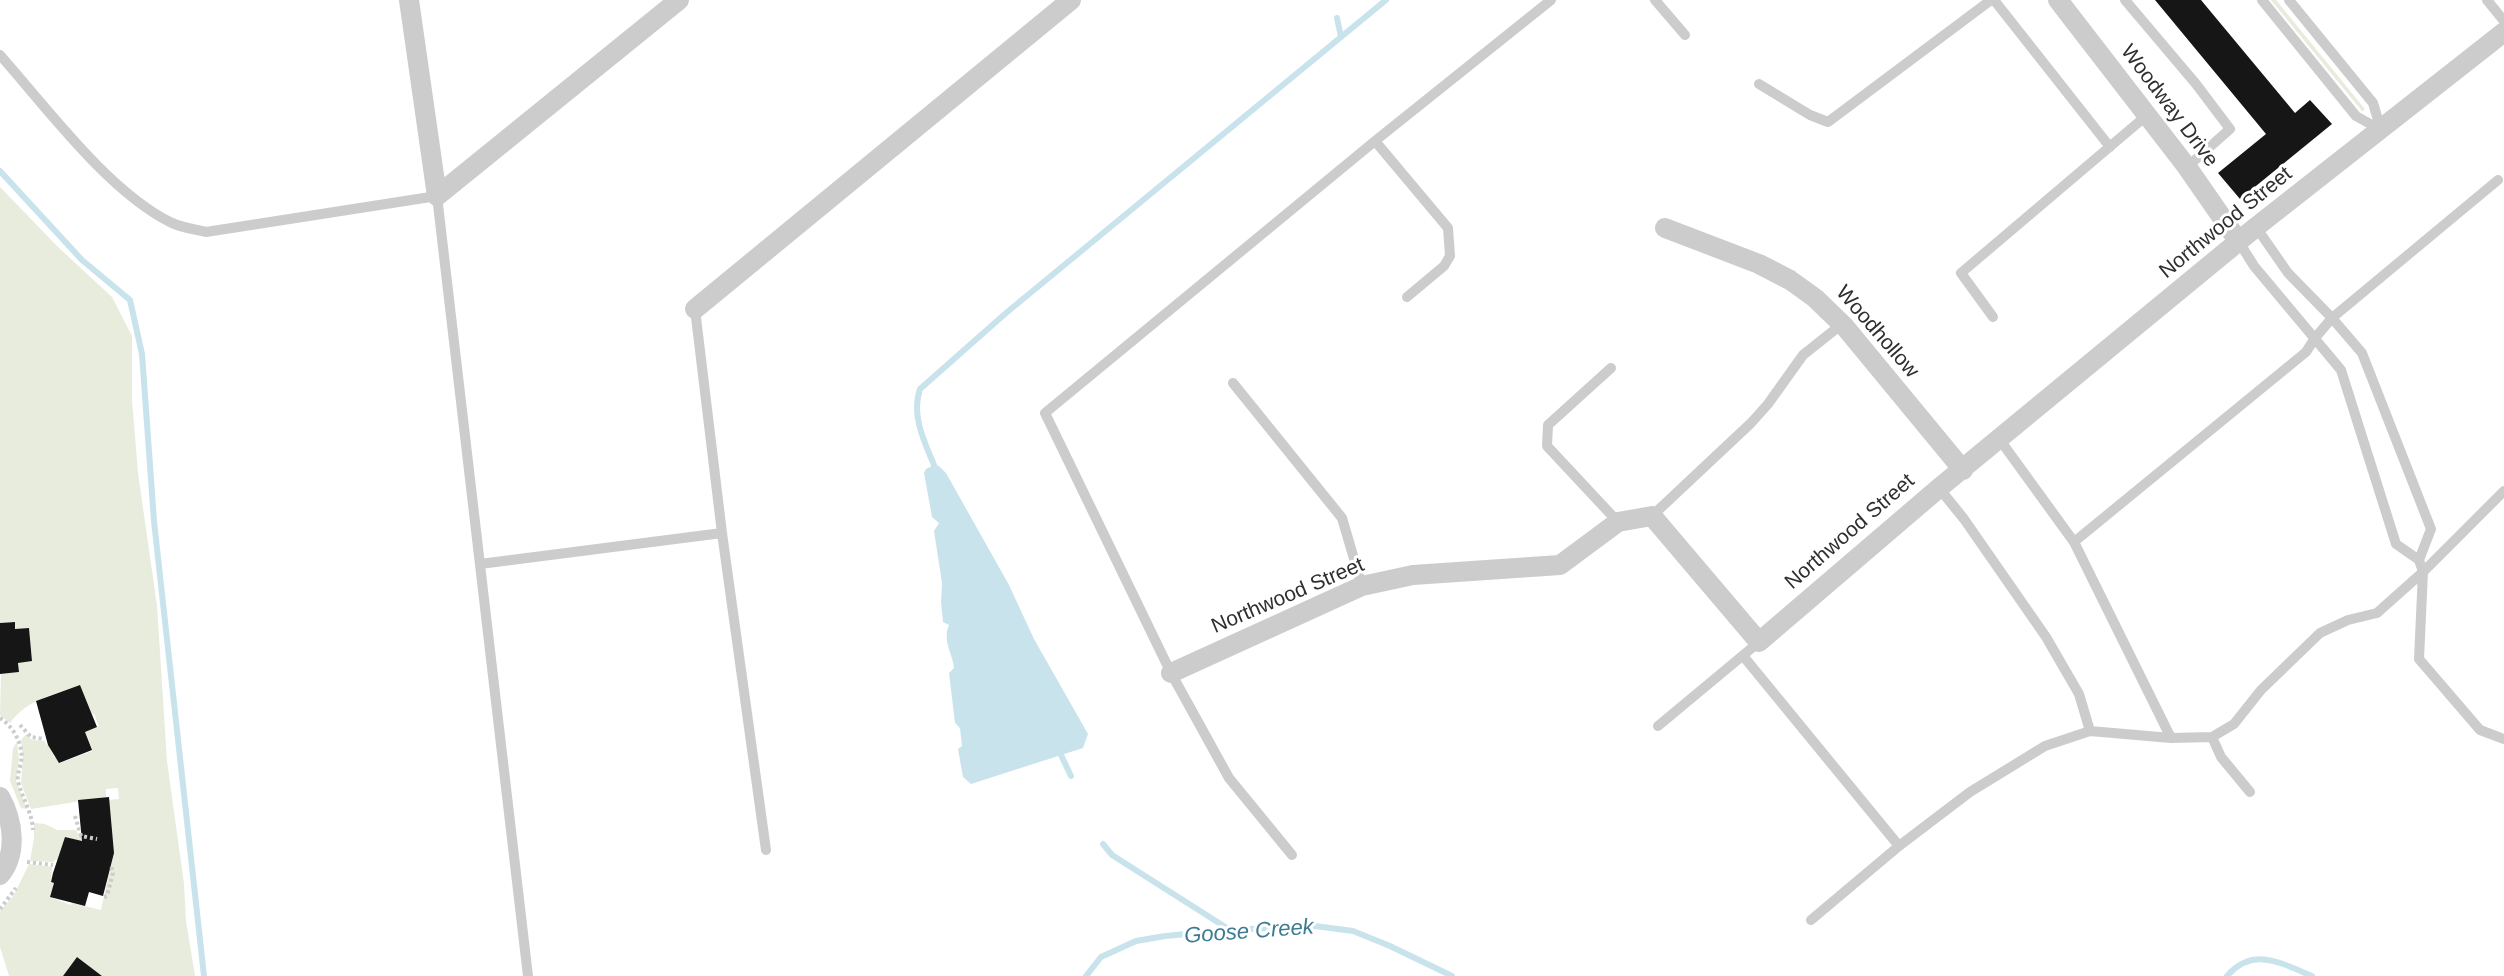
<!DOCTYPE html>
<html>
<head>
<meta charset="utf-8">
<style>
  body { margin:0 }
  canvas { display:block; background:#fff }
</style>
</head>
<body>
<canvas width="2504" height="976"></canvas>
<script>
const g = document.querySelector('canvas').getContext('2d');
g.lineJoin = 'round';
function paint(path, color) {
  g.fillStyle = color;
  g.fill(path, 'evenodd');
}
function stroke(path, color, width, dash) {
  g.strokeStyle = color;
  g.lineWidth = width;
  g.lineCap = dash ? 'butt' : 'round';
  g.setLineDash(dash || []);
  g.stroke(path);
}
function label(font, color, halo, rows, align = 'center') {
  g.font = font + ' Helvetica,sans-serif';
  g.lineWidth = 6;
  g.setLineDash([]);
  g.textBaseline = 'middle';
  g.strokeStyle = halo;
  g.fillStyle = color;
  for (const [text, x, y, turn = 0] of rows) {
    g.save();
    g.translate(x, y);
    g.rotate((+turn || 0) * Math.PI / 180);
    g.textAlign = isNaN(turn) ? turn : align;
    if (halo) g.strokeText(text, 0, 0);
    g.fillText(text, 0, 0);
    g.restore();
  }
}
const green = new Path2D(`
  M 2271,0 L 2276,0 L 2364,108 L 2364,111 L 2362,111 Z
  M 0,187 L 59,248 L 112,297 L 132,336 L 132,400 L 138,473 L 157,606 L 167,761 L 184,884 L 186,921 L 195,976 L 102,976 L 77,957 L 63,976 L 9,976 L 0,947 L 0,911 L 14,895 L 29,864 L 52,867 L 51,882 L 54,883 L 50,897 L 71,905 L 72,903 L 101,910 L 114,851 L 102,847 L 109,800 L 119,799 L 118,788 L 106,789 L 106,797 L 31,809 L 21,783 L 23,756 L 21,740 L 26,734 L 32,740 L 45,741 L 46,745 L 49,744 L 54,757 L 57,757 L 60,763 L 92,751 L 85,732 L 99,726 L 94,714 L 92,714 L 80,685 C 55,694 26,700 10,723 L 0,715 L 1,674 L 19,672 L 18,663 L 32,660 L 29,628 L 15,629 L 15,622 L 0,623 Z
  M 17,742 L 19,759 L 16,781 L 27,809 L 21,808 L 10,781 L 13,748 Z
  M 34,823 L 45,824 L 57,830 L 76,830 L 79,837 L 85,839 L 81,841 L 65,837 L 57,860 L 55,860 L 54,862 L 30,861 L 34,838 Z`);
const water = new Path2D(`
  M 934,465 L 939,466 L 946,473 L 1009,585 L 1034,639 L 1088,734 L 1083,748 L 971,784 L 963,777 L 958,749 L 962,746 L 960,728 L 955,723 L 949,673 L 954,668 C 953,654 942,641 949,625 L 943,622 L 941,602 L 942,583 L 934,531 L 939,523 L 932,517 L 924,473 L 926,469 Z`);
const stream = new Path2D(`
  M 1337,18 L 1341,37
  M 0,171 L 82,260 L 130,300 L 142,354 L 154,521 L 204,976
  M 934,465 C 924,441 911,415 920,389 L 1006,313 L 1386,0
  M 1061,755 L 1071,776
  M 1103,844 L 1112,855 L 1230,930
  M 1086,976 L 1101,957 L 1136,941 L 1165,936 L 1230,930 L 1315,926 L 1353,931 L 1390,946 L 1452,976
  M 2227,976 C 2253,946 2281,963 2312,976`);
const building = new Path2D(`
  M 2155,0 L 2201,0 L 2295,113 L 2310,100 L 2332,124 L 2240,199 L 2218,173 L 2266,134 Z
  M 15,622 L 15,629 L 29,628 L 32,661 L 18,663 L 19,672 L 0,674 L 0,623 Z
  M 80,685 L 97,727 L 85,732 L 92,750 L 59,763 L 48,745 L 36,701 Z
  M 109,797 L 114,853 L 103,896 L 89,892 L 85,906 L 50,897 L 54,883 L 51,882 L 53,873 L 65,837 L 82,841 L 78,800 Z
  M 77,957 L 102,976 L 63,976 Z`);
const path = new Path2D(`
  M 0,718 C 14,727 24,746 21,762 C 20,769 17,774 18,781 C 22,798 32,812 33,830
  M 20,725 L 31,737 L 44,739
  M 75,816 L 81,836 L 97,839
  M 27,862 L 53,865
  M 104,897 L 107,896 L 113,873 L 111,865
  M 0,909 L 16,888`);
const lane = new Path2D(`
  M 1655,0 L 1685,35
  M 1994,0 L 2110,147
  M 2125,0 L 2196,84 L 2230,129 L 2187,167
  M 2262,0 L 2356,116 L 2381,130
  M 2289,0 L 2373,103 L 2381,130
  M 2487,0 L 2504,21
  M 0,55 C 47,108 108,191 170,222 C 181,228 195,229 206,232 L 437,196 L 528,976
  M 1759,84 L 1810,115 L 1828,122 L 1991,0
  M 1375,141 L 1448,228 L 1450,256 L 1444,266 L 1407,297
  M 2256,227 L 2288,273 L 2332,318 L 2362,353 L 2431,529 L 2419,560 L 2423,572 L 2419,659 L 2480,730 L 2504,739
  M 2239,242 L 2254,266 L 2341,370 L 2396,544 L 2419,560
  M 695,309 L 722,533 L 766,850
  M 1993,317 L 1961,273 L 2146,116
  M 1611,368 L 1548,425 L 1547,446 L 1618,522
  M 1233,383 L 1342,518 L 1362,586
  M 2000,440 L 2074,542 L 2171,738
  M 1939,488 L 1964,519 L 2046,637 L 2079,694 L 2090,731
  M 1652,516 L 1751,423 L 1768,404 L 1803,355 L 1842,324
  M 2074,542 L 2306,352 L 2315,338 L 2332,318 L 2498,180
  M 480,564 L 722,533
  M 1744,657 L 1899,846
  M 1658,726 L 1759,642
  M 2212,737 L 2221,757 L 2250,792
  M 1292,855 L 1229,778 L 1171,673 L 1045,413 L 1375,141 L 1551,0
  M 1811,920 L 1899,846 L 1970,792 L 2045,746 L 2090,731 L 2171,738 L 2212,737 L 2234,724 L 2261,690 L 2320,633 L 2348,620 L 2377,613 L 2423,572 L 2504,491`);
const street = new Path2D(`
  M 409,0 L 437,196
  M 2058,0 L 2187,167 L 2239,242
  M 437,196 L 679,0
  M 1665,228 L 1759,264 L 1790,280 L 1815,298 L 1845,327 L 1963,470
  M 695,309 L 1071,0
  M 1171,673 L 1362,586 L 1413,575 L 1560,565 L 1618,522 L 1652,516 L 1759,642 L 1939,488 L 2256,227 L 2504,32
  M 0,797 C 13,820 18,853 0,875`);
const streetNames = [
  ["Woodway Drive",2169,106,53],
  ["Northwood Street",2226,223,-39],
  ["Woodhollow",1877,332,49],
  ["Northwood Street",1850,532,-41],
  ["Northwood Street",1288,596,-23]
];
const waterNames = [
  ["Goose Creek",1249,932,-4]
];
paint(green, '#e7ecdd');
paint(water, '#c9e3ec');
stroke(stream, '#c9e3ec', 6);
paint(building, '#161616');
stroke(path, '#ccc', 4, [3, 3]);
stroke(lane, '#ccc', 10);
stroke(street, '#ccc', 20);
label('21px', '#2f2f2f', '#fff', streetNames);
label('italic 22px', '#3c7b92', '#fff', waterNames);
</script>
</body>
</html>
